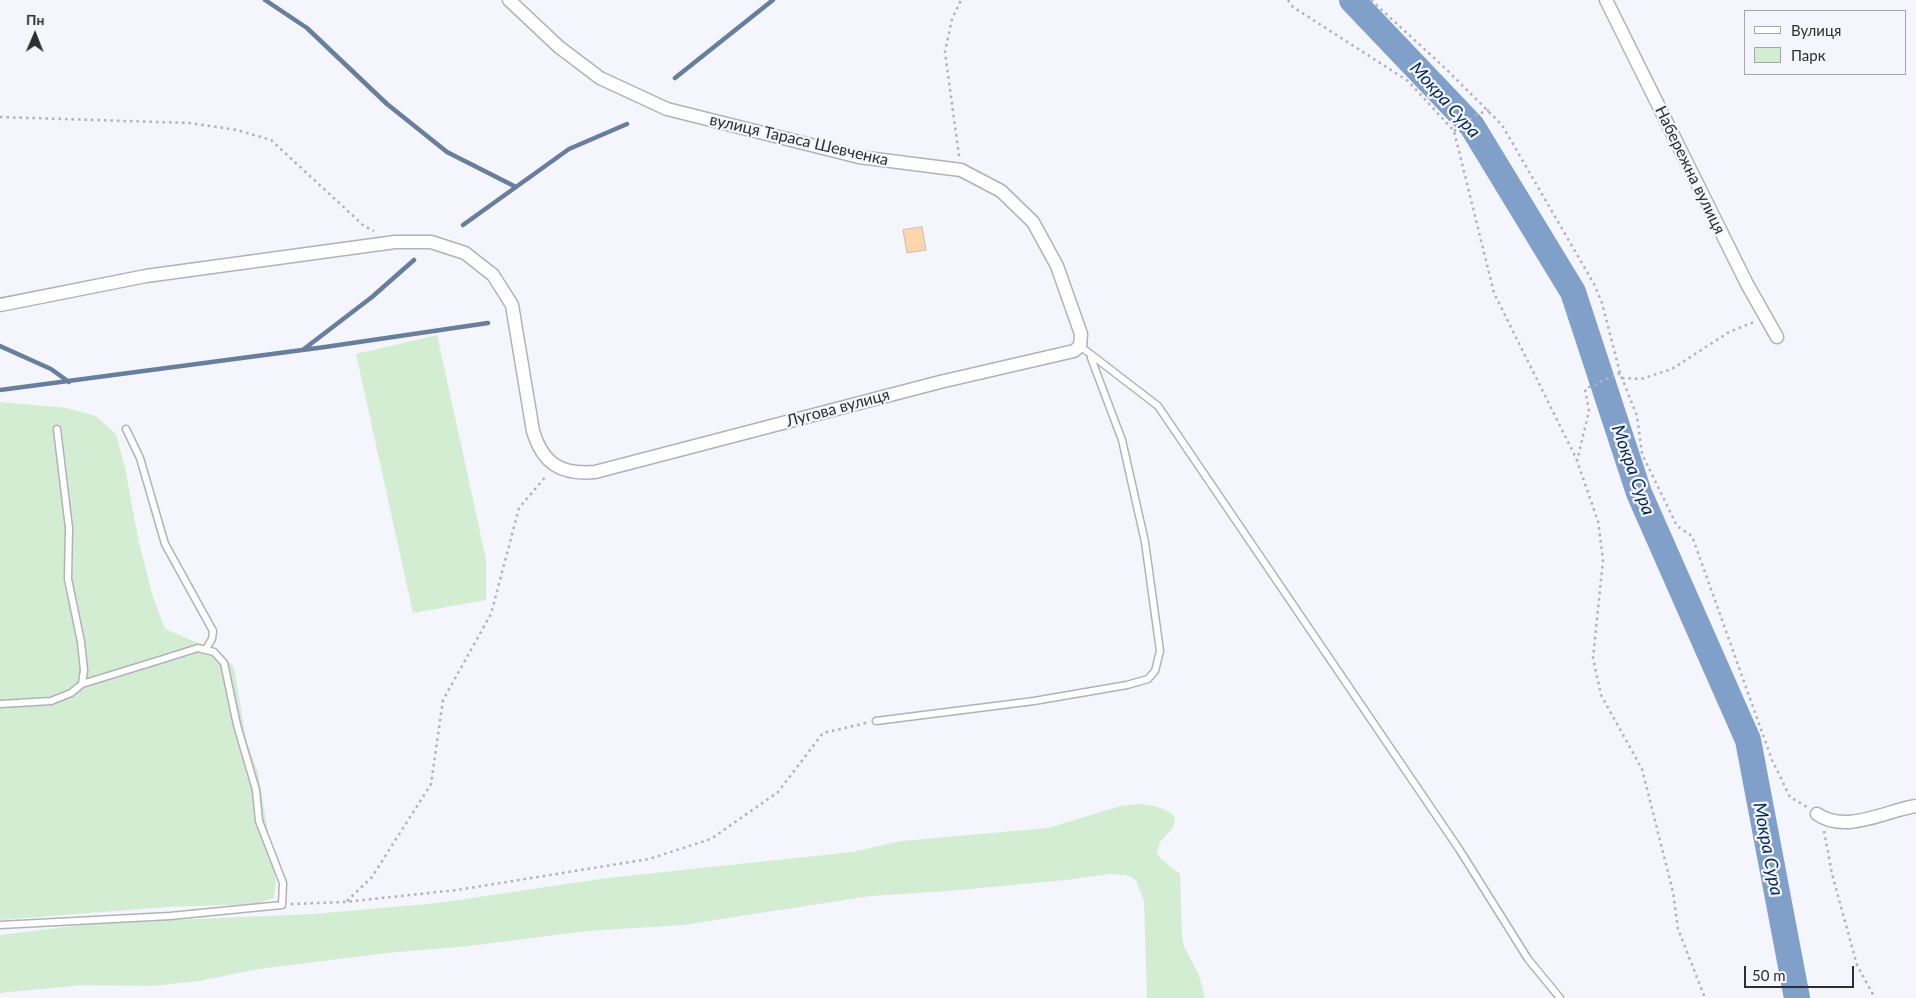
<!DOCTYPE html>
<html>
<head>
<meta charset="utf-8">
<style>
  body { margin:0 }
  #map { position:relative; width:1916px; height:998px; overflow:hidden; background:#f5f5fd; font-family:Lato,sans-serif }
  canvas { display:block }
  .legend { position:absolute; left:1744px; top:10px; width:162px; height:65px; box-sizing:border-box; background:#f5f5fd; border:1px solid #a5a5ab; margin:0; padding:6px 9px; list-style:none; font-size:15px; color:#2d2e30 }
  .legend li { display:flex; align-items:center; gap:10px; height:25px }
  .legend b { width:25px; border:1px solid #a5a5ab }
  .north { position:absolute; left:10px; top:10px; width:50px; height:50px; -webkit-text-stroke:4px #f5f5fd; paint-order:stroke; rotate:1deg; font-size:14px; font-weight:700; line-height:20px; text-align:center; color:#2d2e30 }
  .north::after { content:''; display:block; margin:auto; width:18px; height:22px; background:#2d2e30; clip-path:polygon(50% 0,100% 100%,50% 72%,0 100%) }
  .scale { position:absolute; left:1744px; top:966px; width:110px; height:22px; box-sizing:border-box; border:2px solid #2d2e30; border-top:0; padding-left:6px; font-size:15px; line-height:18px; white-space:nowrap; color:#2d2e30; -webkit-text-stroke:4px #f5f5fd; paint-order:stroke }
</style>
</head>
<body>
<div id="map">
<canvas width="1916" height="998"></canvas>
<ul class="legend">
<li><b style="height:6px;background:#fff"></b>Вулиця</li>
<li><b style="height:14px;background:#d3edd3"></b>Парк</li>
</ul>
<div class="north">Пн</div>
<div class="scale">50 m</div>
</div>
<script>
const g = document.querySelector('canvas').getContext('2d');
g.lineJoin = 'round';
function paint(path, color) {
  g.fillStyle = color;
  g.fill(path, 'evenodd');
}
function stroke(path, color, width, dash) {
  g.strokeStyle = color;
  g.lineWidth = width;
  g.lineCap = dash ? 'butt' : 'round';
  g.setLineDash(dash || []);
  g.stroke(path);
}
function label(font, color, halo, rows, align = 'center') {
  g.font = font + ' Lato,sans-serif';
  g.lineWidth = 4.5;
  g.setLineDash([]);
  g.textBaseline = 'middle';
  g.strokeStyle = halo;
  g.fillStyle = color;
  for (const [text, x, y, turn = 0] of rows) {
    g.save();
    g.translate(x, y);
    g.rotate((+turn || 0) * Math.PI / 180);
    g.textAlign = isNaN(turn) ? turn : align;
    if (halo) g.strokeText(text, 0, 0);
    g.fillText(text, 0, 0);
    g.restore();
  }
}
const green = new Path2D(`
  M 437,335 L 486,559 L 486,600 L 413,613 L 356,354 Z
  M 0,402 L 67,408 L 96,416 L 116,434 L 125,468 L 139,543 L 153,597 L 165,629 L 198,643 L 214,647 L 234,667 L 246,740 L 258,772 L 276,882 L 274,898 L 256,904 L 166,907 L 0,920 Z
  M 1140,804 C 1152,805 1166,808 1175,817 L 1173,828 L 1160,842 L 1157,853 L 1161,859 L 1180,874 L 1182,936 L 1184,947 L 1199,975 L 1205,998 L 1147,998 L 1144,901 L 1136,880 L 1126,875 L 1110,874 L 1066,880 L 948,891 L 871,896 L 683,925 L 587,931 L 469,946 L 387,953 L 259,969 L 199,981 L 151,986 L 82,985 L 0,993 L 0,935 L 98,923 L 313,914 L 438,903 L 607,878 L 853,852 L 901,841 L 1048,828 L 1121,806 Z`);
const stream = new Path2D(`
  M 265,0 L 307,28 L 387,104 L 447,152 L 516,187
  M 675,78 L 773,0
  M 463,225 L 569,149 L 627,124
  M 0,346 L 51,369 L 69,382
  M 304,349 L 372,297 L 414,260
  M 0,390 L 325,347 L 488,323`);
const river = new Path2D(`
  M 1352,0 L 1472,126 L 1573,292 L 1639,493 L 1748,740 L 1797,998`);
const building = new Path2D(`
  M 922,227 L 926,250 L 907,253 L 903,230 Z`);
const path = new Path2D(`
  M 1288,0 L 1293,7 L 1408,81 L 1454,131 L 1494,293 L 1577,460
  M 1371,0 L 1445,68 L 1502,125 L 1594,284 L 1602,303 L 1620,373 L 1637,416 L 1642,454 L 1677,526 L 1692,536 L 1772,760 L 1790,797 L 1807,807
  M 0,117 L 190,123 L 237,130 L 271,140 L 364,226 L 374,231
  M 1454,131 L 1476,115 L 1489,110
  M 959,156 L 945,52 L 952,19 L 961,0
  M 1620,373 L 1585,389 L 1589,411 L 1577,461 L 1598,521 L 1603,560 L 1593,658 L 1601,695 L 1642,769 L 1673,892 L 1678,929 L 1705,998
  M 1622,378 L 1641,379 L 1672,369 L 1729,332 L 1754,322
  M 1824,831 L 1832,874 L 1857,965 L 1875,998
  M 347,901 L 372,877 L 431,784 L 443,700 L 491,614 L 519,508 L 547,475
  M 291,904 L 345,902 L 457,890 L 649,859 L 711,839 L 778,792 L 823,733 L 866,723`);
const service = new Path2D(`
  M 1080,346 L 1158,406 L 1459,849 L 1528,959 L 1560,998
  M 57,429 L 69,528 L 68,579 L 81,642 L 84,670 L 82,684
  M 126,429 L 140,458 L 165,544 L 213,631 L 212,639 L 206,649
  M 0,704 L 51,701 L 71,693 L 82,684 L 163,659 L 198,648 L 214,652 L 224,663 L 237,725 L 256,790 L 259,821 L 283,883 L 282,905 L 170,916 L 0,925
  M 876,721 L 1034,701 L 1127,685 L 1148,679 L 1155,671 L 1160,651 L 1145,542 L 1122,440 L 1091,358`);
const minor = new Path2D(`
  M 1606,0 L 1747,284 L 1777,337
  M 0,305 L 146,276 L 395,242 L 431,242 L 465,253 L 493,275 L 512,305 L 533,431 C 543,464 561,475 595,472 L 940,382 L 1074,351 L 1080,346 L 1081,334 L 1057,266 L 1033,222 L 1001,191 L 961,170 L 859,157 L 667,109 L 600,78 L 559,47 L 509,0
  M 1817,814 C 1846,834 1885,811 1916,806`);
const streetNames = [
  ["вулиця Тараса Шевченка",799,140,13],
  ["Набережна вулиця",1690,170,64],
  ["Лугова вулиця",838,408,-15]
];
const waterNames = [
  ["Мокра Сура",1445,100,48],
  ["Мокра Сура",1633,470,70],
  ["Мокра Сура",1768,849,79]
];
paint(green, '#d3edd3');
stroke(stream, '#677e9c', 4.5);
stroke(river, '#80a0ca', 26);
paint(building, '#fed6ab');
stroke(building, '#c4beb9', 1);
stroke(service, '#b1b2b9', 9);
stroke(minor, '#b1b2b9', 15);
stroke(path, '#b1b2b8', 2.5, [2.5, 4]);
stroke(service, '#fff', 6);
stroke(minor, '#fff', 12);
label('16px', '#2d2e30', '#f5f5fd', streetNames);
label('italic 18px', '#00285a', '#f5f5fd', waterNames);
</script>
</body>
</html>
